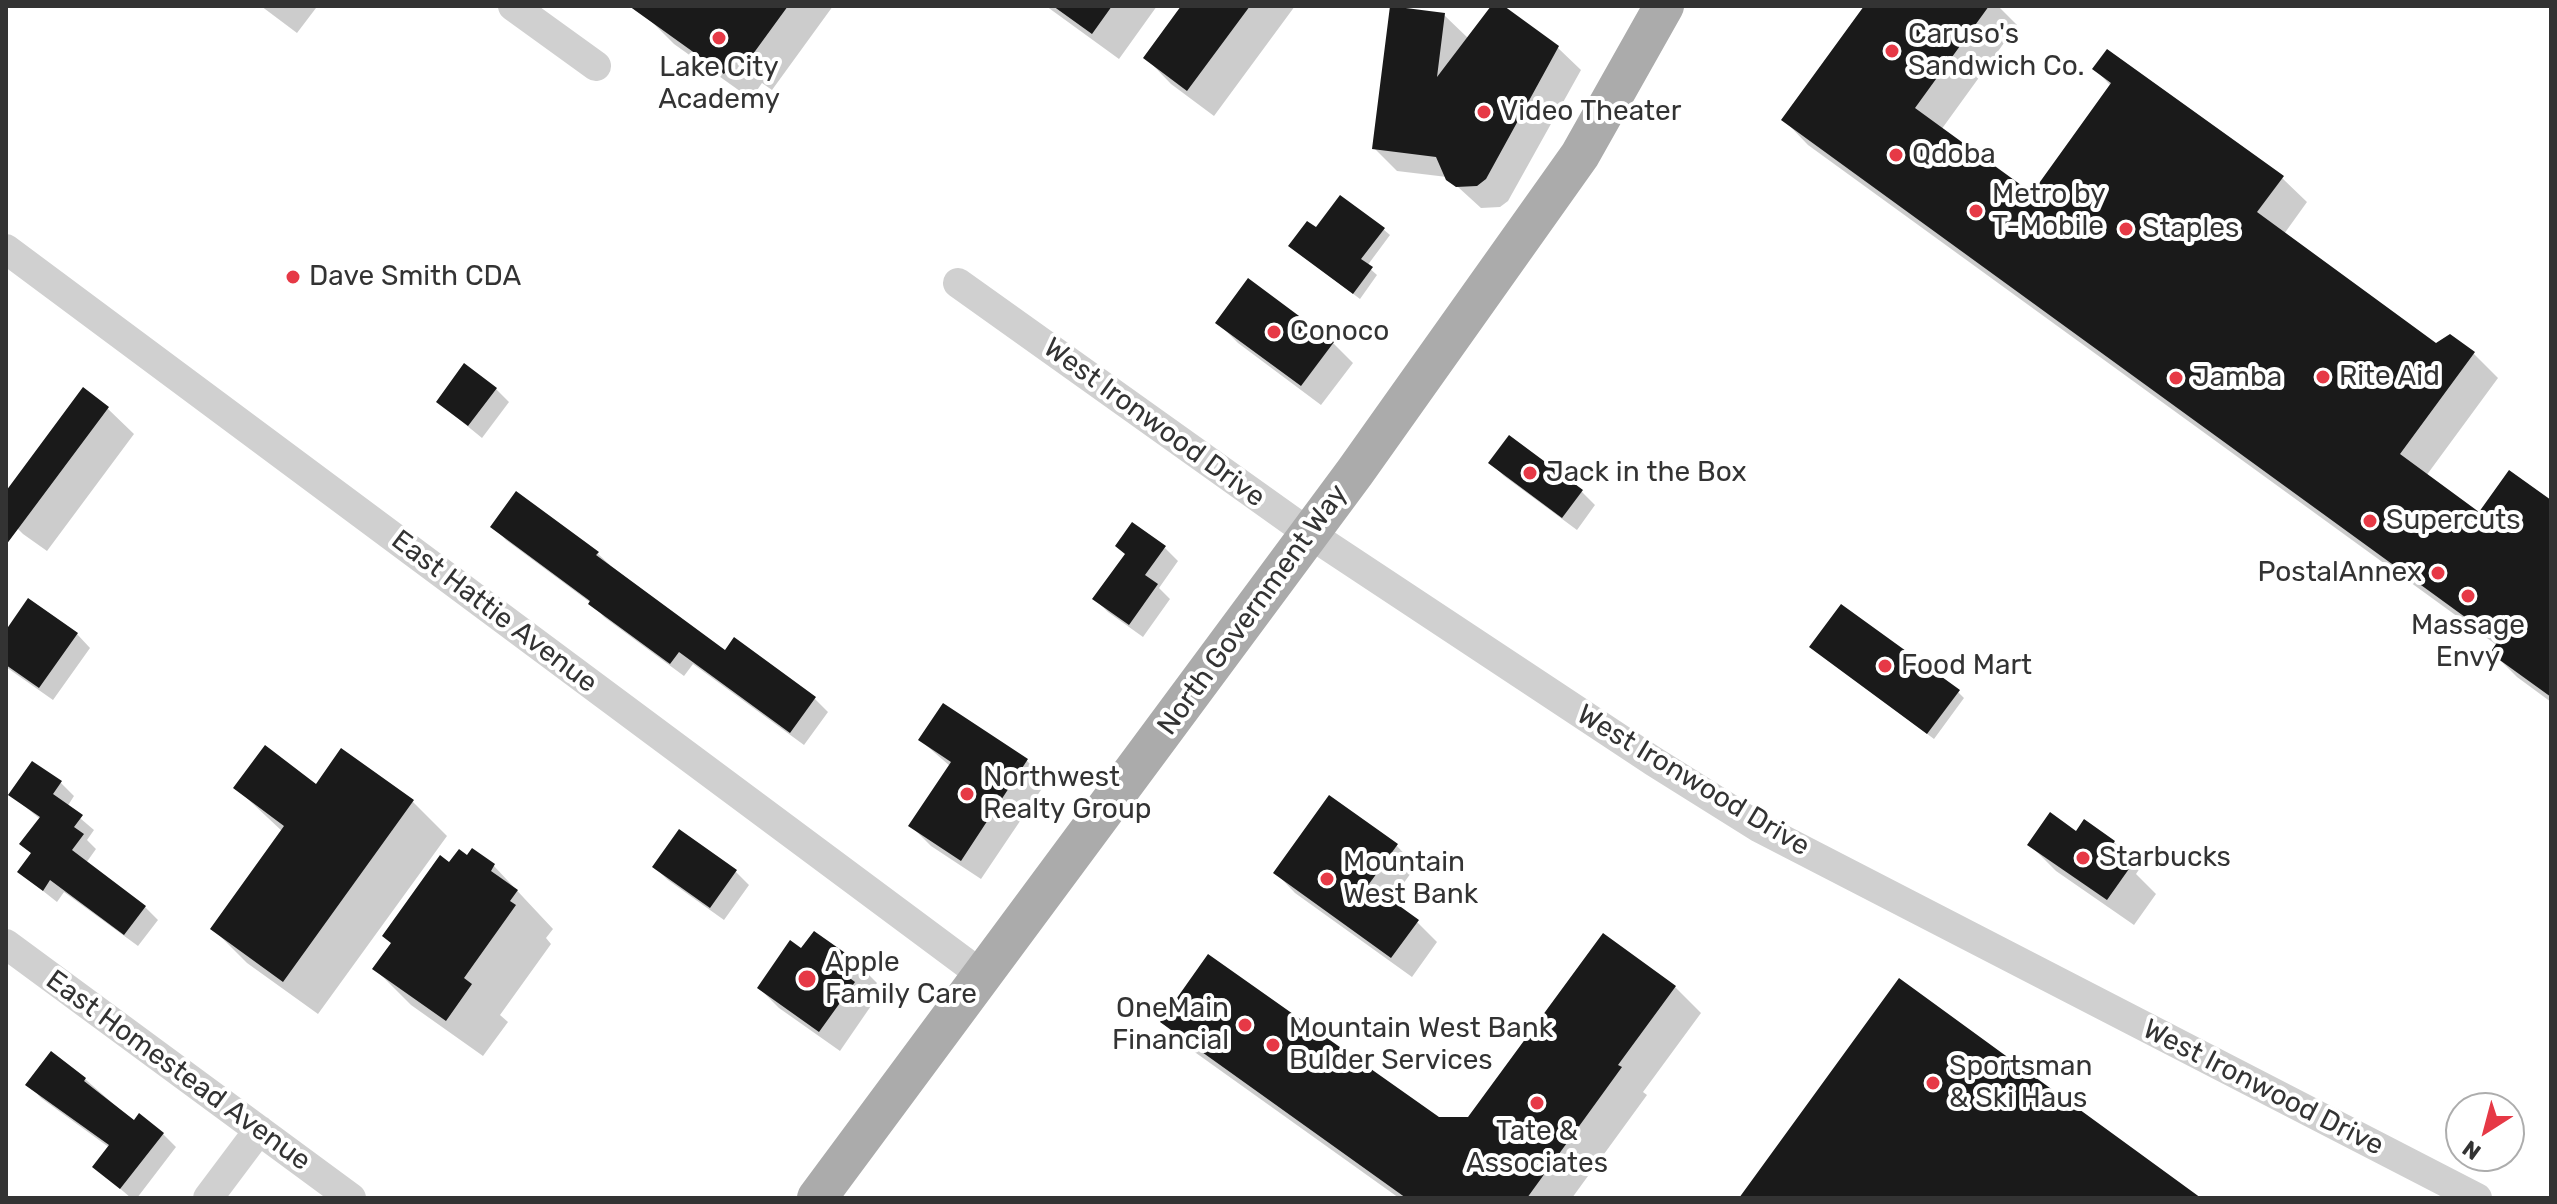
<!DOCTYPE html>
<html>
<head>
<meta charset="utf-8">
<style>
  body { margin:0 }
  #map { position:relative; width:2557px; height:1204px; overflow:hidden; background:#fff; font-family:Rubik,sans-serif }
  canvas { display:block }
  .frame { position:absolute; inset:0; border:8px solid #333; pointer-events:none }
  .north { position:absolute; left:2445px; top:1092px; width:80px; height:80px; box-sizing:border-box; background:#fff; border:2px solid #adadad; border-radius:50%; rotate:216deg; font-size:22px; font-weight:700; line-height:32px; text-align:center; color:#333 }
  .north::after { content:''; display:block; margin:auto; width:28px; height:36px; background:#e63946; clip-path:polygon(50% 0,100% 100%,50% 72%,0 100%) }
</style>
</head>
<body>
<div id="map">
<canvas width="2557" height="1204"></canvas>
<div class="frame"></div>
<div class="north">N</div>
</div>
<script>
const g = document.querySelector('canvas').getContext('2d');
g.lineJoin = 'round';
function paint(path, color) {
  g.fillStyle = color;
  g.fill(path, 'evenodd');
}
function stroke(path, color, width, dash) {
  g.strokeStyle = color;
  g.lineWidth = width;
  g.lineCap = dash ? 'butt' : 'round';
  g.setLineDash(dash || []);
  g.stroke(path);
}
function label(font, color, halo, rows, align = 'center') {
  g.font = font + ' Rubik,sans-serif';
  g.lineWidth = 8;
  g.setLineDash([]);
  g.textBaseline = 'middle';
  g.strokeStyle = halo;
  g.fillStyle = color;
  for (const [text, x, y, turn = 0] of rows) {
    g.save();
    g.translate(x, y);
    g.rotate((+turn || 0) * Math.PI / 180);
    g.textAlign = isNaN(turn) ? turn : align;
    if (halo) g.strokeText(text, 0, 0);
    g.fillText(text, 0, 0);
    g.restore();
  }
}
const shadow = new Path2D(`
  M 261,6 L 315,6 L 316,8 L 297,33 Z
  M 657,6 L 833,6 L 772,90 L 762,83 L 751,99 L 674,44 L 648,18 Z
  M 1046,6 L 1157,6 L 1119,59 Z
  M 1183,6 L 1295,6 L 1214,116 L 1171,84 L 1145,57 Z
  M 1494,6 L 1500,6 L 1558,48 L 1581,70 L 1508,201 L 1500,207 L 1481,208 L 1447,177 L 1397,171 L 1374,148 L 1444,15 L 1469,39 Z
  M 1866,6 L 1998,6 L 2017,25 L 1941,130 L 2032,196 L 2111,86 L 2095,69 L 2282,178 L 2307,202 L 2284,234 L 2435,345 L 2473,353 L 2498,378 L 2426,476 L 2479,515 L 2551,503 L 2551,702 L 2517,677 L 2493,653 L 2498,646 L 1808,145 L 1784,120 Z
  M 1383,229 L 1390,235 L 1367,266 L 1377,275 L 1360,299 L 1297,252 L 1316,230 Z
  M 1218,323 L 1333,343 L 1353,363 L 1321,405 L 1238,343 Z
  M 496,389 L 509,402 L 482,438 L 438,402 Z
  M 107,408 L 134,434 L 47,551 L 23,534 L 6,517 L 6,495 Z
  M 1509,438 L 1582,492 L 1595,505 L 1577,530 L 1504,476 L 1491,463 Z
  M 493,526 L 597,553 L 611,566 L 725,653 L 734,640 L 815,699 L 828,712 L 804,745 L 693,664 L 684,676 L 604,617 L 591,603 L 506,540 Z
  M 1165,548 L 1178,561 L 1159,588 L 1170,599 L 1143,637 L 1108,612 L 1095,599 Z
  M 29,601 L 77,634 L 90,648 L 53,700 L 6,667 L 6,633 Z
  M 1811,647 L 1958,692 L 1964,698 L 1934,739 Z
  M 943,705 L 1027,761 L 1047,781 L 981,879 L 931,846 L 911,826 L 950,766 L 920,740 Z
  M 342,751 L 413,802 L 447,836 L 318,1014 L 247,963 L 213,929 L 283,832 L 236,788 L 316,787 Z
  M 33,764 L 61,783 L 74,796 L 67,807 L 94,830 L 87,840 L 96,849 L 86,863 L 145,907 L 158,920 L 138,946 L 64,892 L 57,902 L 19,872 L 32,854 L 22,844 L 40,819 L 11,795 Z
  M 680,832 L 736,872 L 749,885 L 724,920 L 668,880 L 654,867 Z
  M 2076,834 L 2114,842 L 2140,868 L 2136,874 L 2156,894 L 2134,925 L 2056,871 L 2030,845 Z
  M 1396,845 L 1416,866 L 1390,902 L 1417,922 L 1437,942 L 1412,977 L 1295,893 L 1275,872 Z
  M 468,858 L 494,866 L 553,929 L 546,938 L 551,944 L 500,1015 L 508,1022 L 483,1056 L 411,1005 L 375,969 L 450,865 Z
  M 802,951 L 857,963 L 877,983 L 867,997 L 873,1003 L 840,1051 L 779,1008 L 759,988 Z
  M 1675,987 L 1701,1013 L 1643,1092 L 1647,1095 L 1572,1198 L 1399,1198 L 1189,1048 L 1162,1022 L 1438,1119 L 1469,1119 Z
  M 85,1079 L 134,1122 L 163,1134 L 176,1147 L 137,1198 L 131,1198 L 95,1167 L 110,1148 L 41,1098 L 28,1084 Z`);
const building = new Path2D(`
  M 629,6 L 788,6 L 745,65 L 735,58 L 724,74 Z
  M 1053,6 L 1112,6 L 1092,34 Z
  M 1181,6 L 1250,6 L 1187,91 L 1143,58 Z
  M 1390,6 L 1445,13 L 1437,77 L 1491,6 L 1504,6 L 1559,46 L 1486,179 L 1477,186 L 1456,187 L 1446,180 L 1436,157 L 1372,149 Z
  M 1864,6 L 1989,6 L 1915,108 L 2032,193 L 2111,83 L 2092,69 L 2107,49 L 2284,176 L 2257,212 L 2436,343 L 2450,334 L 2475,352 L 2400,454 L 2479,512 L 2509,470 L 2551,500 L 2551,697 L 2490,653 L 2498,641 L 1781,120 Z
  M 1340,195 L 1385,228 L 1361,259 L 1373,267 L 1353,294 L 1288,246 L 1307,221 L 1316,227 Z
  M 1248,278 L 1334,342 L 1301,386 L 1215,323 Z
  M 464,363 L 497,388 L 468,426 L 436,402 Z
  M 83,387 L 109,407 L 6,545 L 6,491 Z
  M 1509,435 L 1583,490 L 1562,518 L 1488,463 Z
  M 516,491 L 599,552 L 596,555 L 725,650 L 734,637 L 816,697 L 790,733 L 679,652 L 670,664 L 588,604 L 590,601 L 490,527 Z
  M 1132,522 L 1166,546 L 1145,575 L 1158,584 L 1129,625 L 1092,599 L 1125,554 L 1115,546 Z
  M 28,598 L 78,633 L 39,688 L 6,665 L 6,630 Z
  M 1841,604 L 1960,690 L 1927,734 L 1809,647 Z
  M 943,703 L 1028,759 L 961,861 L 908,826 L 951,762 L 918,740 Z
  M 265,745 L 316,784 L 341,748 L 414,800 L 283,982 L 210,929 L 284,826 L 233,788 Z
  M 32,761 L 62,781 L 53,794 L 83,815 L 74,827 L 84,834 L 72,850 L 146,906 L 124,935 L 50,880 L 43,891 L 17,872 L 31,853 L 19,844 L 40,817 L 8,795 Z
  M 1329,795 L 1398,844 L 1369,884 L 1419,920 L 1391,958 L 1273,873 Z
  M 2050,812 L 2076,831 L 2084,819 L 2115,841 L 2108,851 L 2131,866 L 2107,900 L 2027,845 Z
  M 679,829 L 737,870 L 710,908 L 652,867 Z
  M 472,848 L 495,864 L 491,871 L 518,890 L 510,901 L 516,905 L 464,978 L 472,984 L 446,1021 L 372,969 L 391,943 L 382,936 L 440,855 L 449,862 L 459,849 L 467,855 Z
  M 814,931 L 858,962 L 847,976 L 855,982 L 819,1032 L 757,988 L 790,940 L 801,948 Z
  M 1603,933 L 1676,986 L 1618,1065 L 1622,1067 L 1527,1198 L 1406,1198 L 1160,1022 L 1208,954 L 1439,1117 L 1468,1117 Z
  M 1899,978 L 2201,1198 L 1739,1198 Z
  M 51,1051 L 86,1078 L 84,1081 L 134,1120 L 139,1113 L 164,1133 L 120,1189 L 92,1167 L 109,1145 L 25,1085 Z`);
const minor = new Path2D(`
  M 513,6 L 596,66
  M 6,249 L 982,975
  M 958,283 L 1310,534 L 1653,761 L 1760,828 L 2477,1198
  M 6,944 L 351,1198
  M 208,1198 L 259,1130`);
const major = new Path2D(`
  M 817,1198 L 1355,472 L 1580,155 L 1664,6`);
const markers = [
  [719,38,8,"#e63946"],
  [1892,51,8,"#e63946"],
  [1484,112,8,"#e63946"],
  [1896,155,8,"#e63946"],
  [1976,211,8,"#e63946"],
  [2126,229,8,"#e63946"],
  [293,277,8,"#e63946"],
  [1274,332,8,"#e63946"],
  [2323,377,8,"#e63946"],
  [2176,378,8,"#e63946"],
  [1530,473,8,"#e63946"],
  [2370,521,8,"#e63946"],
  [2438,573,8,"#e63946"],
  [2468,596,8,"#e63946"],
  [1885,666,8,"#e63946"],
  [967,794,8,"#e63946"],
  [2083,858,8,"#e63946"],
  [1327,879,8,"#e63946"],
  [807,979,10,"#e63946"],
  [1245,1025,8,"#e63946"],
  [1273,1045,8,"#e63946"],
  [1933,1083,8,"#e63946"],
  [1537,1103,8,"#e63946"]
];
const poiNames = [
  ["Caruso's",1908,35],
  ["Sandwich Co.",1908,67],
  ["Lake City",719,68,"center"],
  ["Academy",719,100,"center"],
  ["Video Theater",1500,112],
  ["Qdoba",1912,155],
  ["Metro by",1992,195],
  ["T-Mobile",1992,227],
  ["Staples",2142,229],
  ["Dave Smith CDA",309,277],
  ["Conoco",1290,332],
  ["Rite Aid",2339,377],
  ["Jamba",2192,378],
  ["Jack in the Box",1546,473],
  ["Supercuts",2386,521],
  ["PostalAnnex",2422,573,"right"],
  ["Massage",2468,626,"center"],
  ["Envy",2468,658,"center"],
  ["Food Mart",1901,666],
  ["Northwest",983,778],
  ["Realty Group",983,810],
  ["Starbucks",2099,858],
  ["Mountain",1343,863],
  ["West Bank",1343,895],
  ["Apple",825,963],
  ["Family Care",825,995],
  ["OneMain",1229,1009,"right"],
  ["Financial",1229,1041,"right"],
  ["Mountain West Bank",1289,1029],
  ["Bulder Services",1289,1061],
  ["Sportsman",1949,1067],
  ["& Ski Haus",1949,1099],
  ["Tate &",1537,1132,"center"],
  ["Associates",1537,1164,"center"]
];
const streetNames = [
  ["West Ironwood Drive",1154,423,36],
  ["North Government Way",1253,610,-54],
  ["East Hattie Avenue",494,612,37],
  ["West Ironwood Drive",1693,781,31],
  ["East Homestead Avenue",178,1071,36],
  ["West Ironwood Drive",2263,1088,27]
];
paint(shadow, '#0003');
paint(building, '#1a1a1a');
stroke(minor, '#d0d0d0', 30);
stroke(major, '#ababab', 40);
for (const [x, y, r, color] of markers) {
  const dot = new Path2D();
  dot.arc(x, y, r, 0, 2 * Math.PI);
  g.fillStyle = color;
  g.fill(dot);
  stroke(dot, '#fff', 3);
}
label('28px', '#333', '#fff', poiNames, 'left');
label('28px', '#333', '#fff', streetNames);
</script>
</body>
</html>
